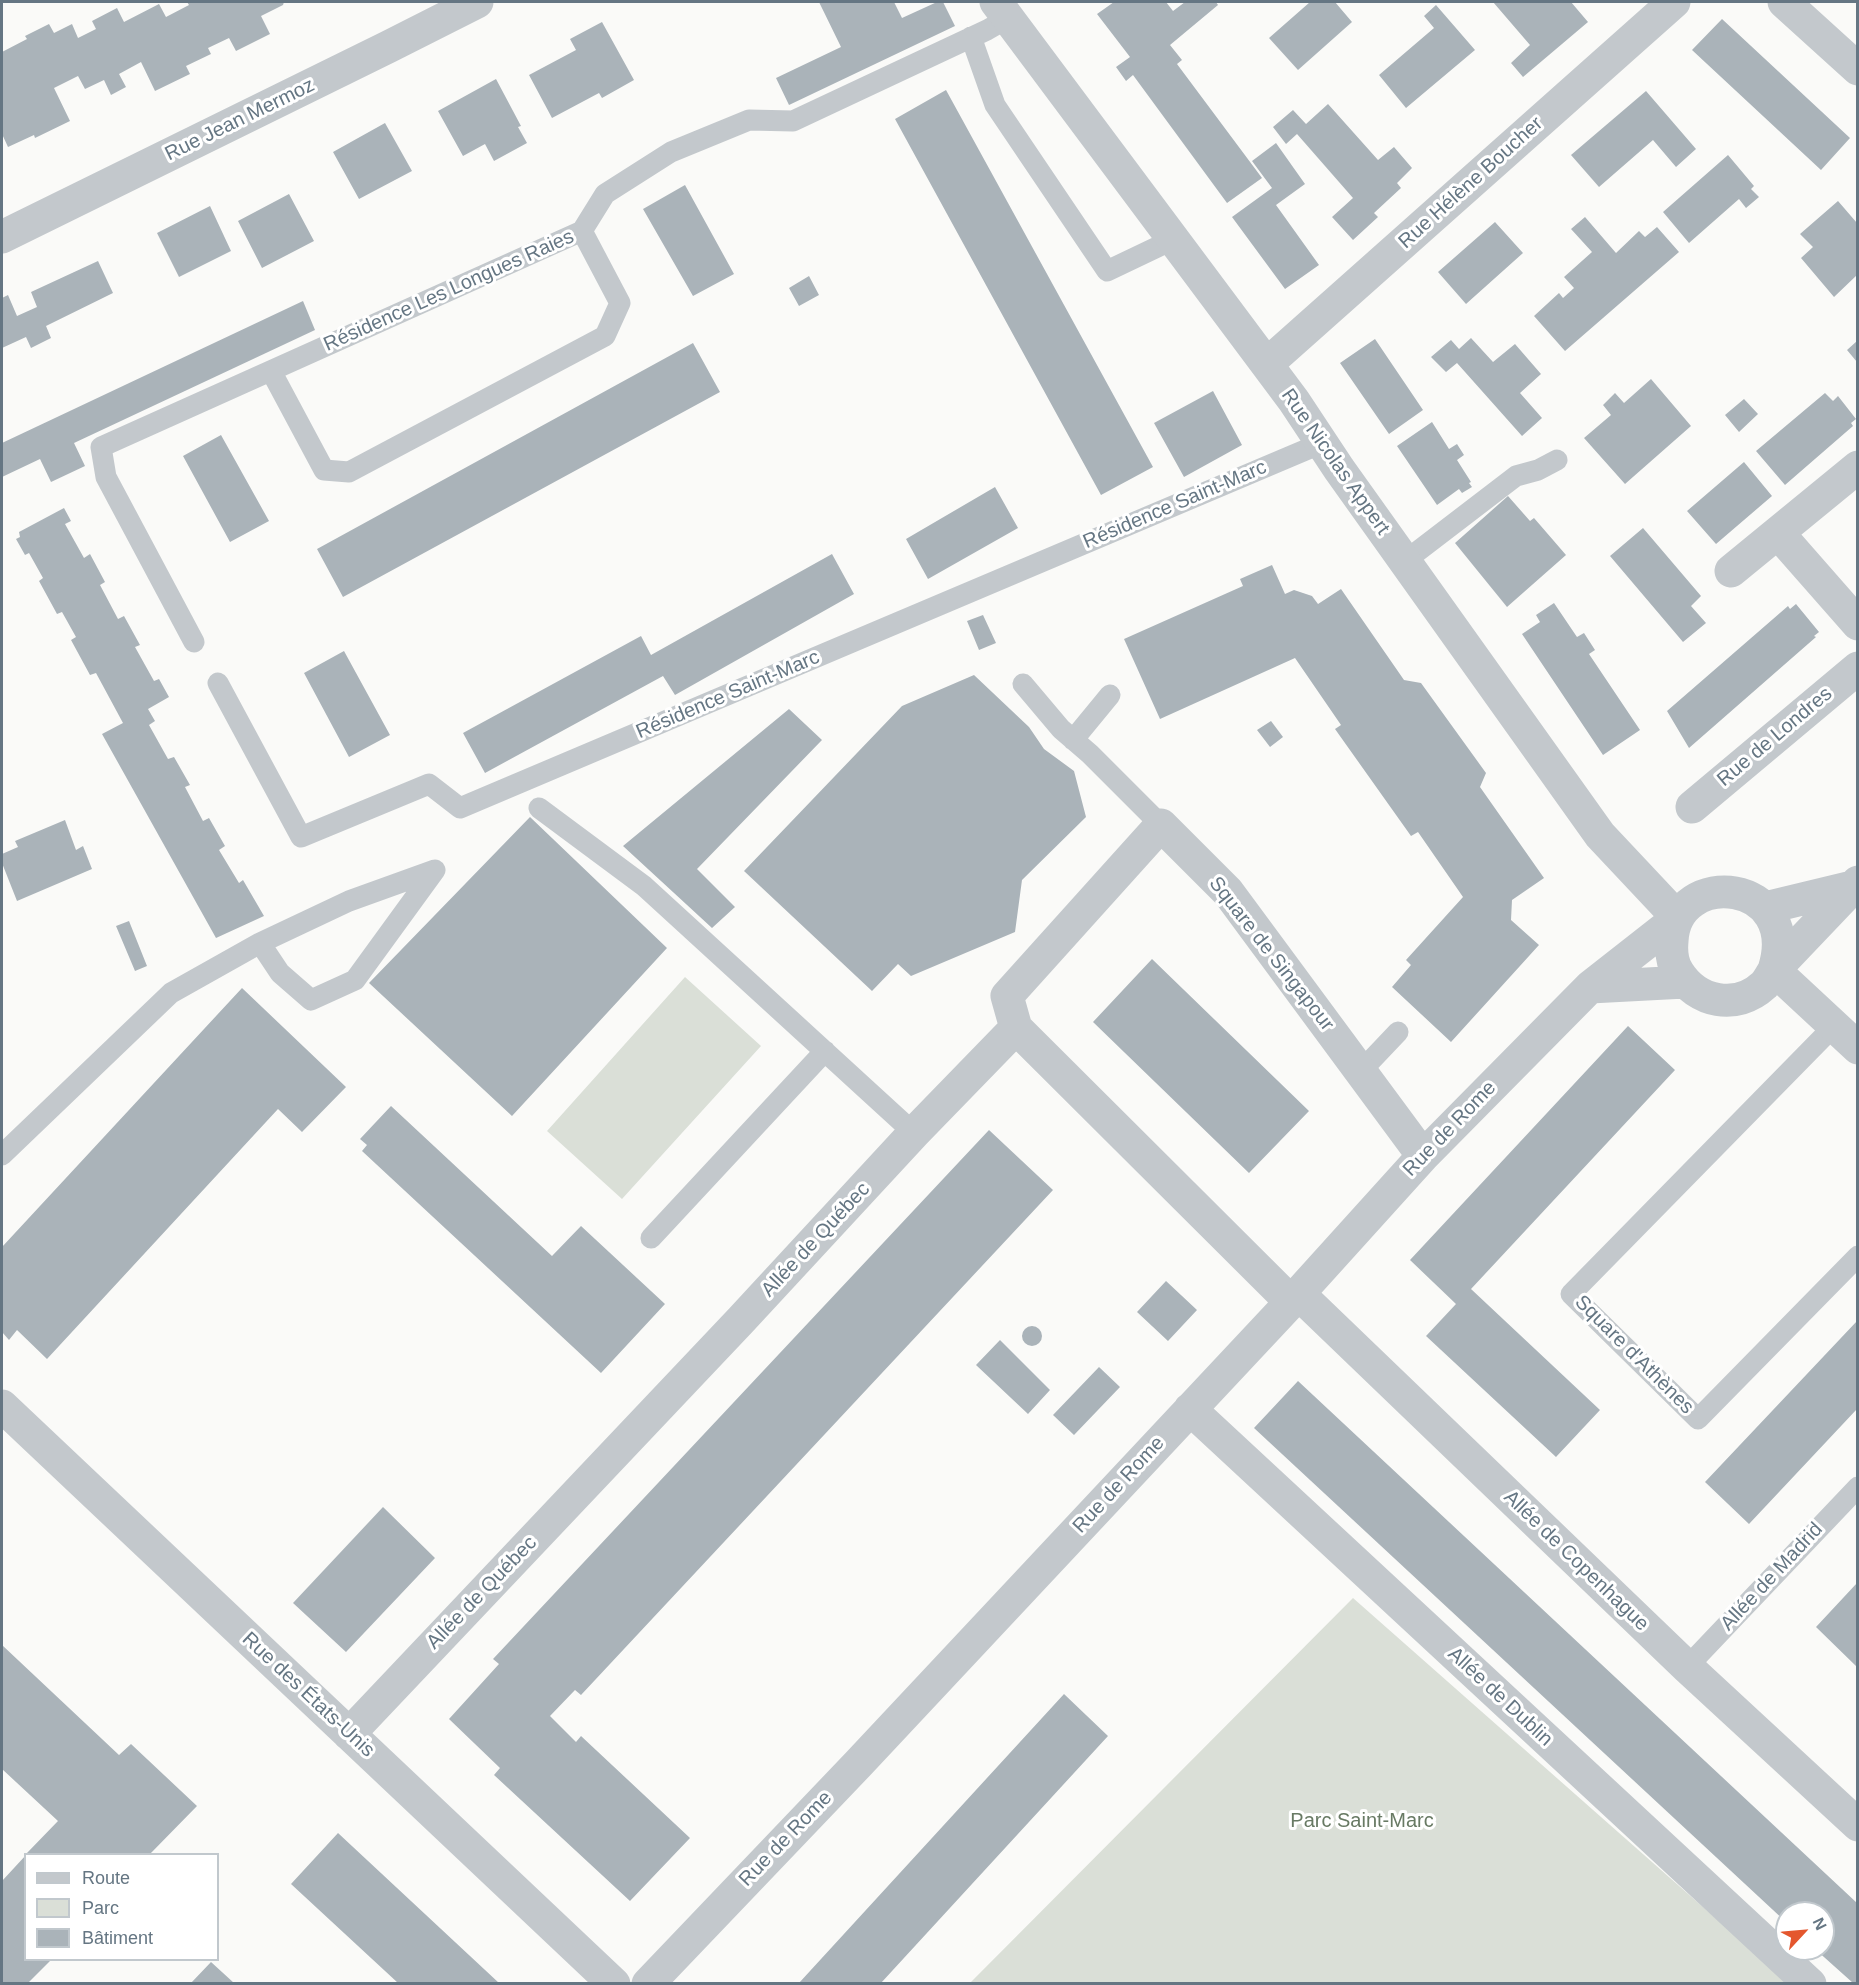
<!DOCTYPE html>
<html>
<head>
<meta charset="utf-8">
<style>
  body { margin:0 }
  #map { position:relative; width:1859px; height:1985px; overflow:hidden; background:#fafaf8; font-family:Arial,sans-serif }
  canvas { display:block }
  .frame { position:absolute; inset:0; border:3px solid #657683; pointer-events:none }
  .legend { position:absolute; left:24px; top:1853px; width:195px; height:108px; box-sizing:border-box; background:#fff; border:2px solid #c1c8cd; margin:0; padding:8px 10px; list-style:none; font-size:18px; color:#657683 }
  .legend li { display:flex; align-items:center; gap:12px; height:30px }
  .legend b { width:30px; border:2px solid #c1c8cd }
  .north { position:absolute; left:1775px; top:1901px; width:60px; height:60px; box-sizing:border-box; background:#fff; border:2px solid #c1c8cd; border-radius:50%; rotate:64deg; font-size:16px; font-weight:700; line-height:24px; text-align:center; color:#657683 }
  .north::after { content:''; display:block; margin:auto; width:21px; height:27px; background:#e4572e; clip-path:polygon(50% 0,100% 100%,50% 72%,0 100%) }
</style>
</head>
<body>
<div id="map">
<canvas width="1859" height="1985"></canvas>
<div class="frame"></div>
<ul class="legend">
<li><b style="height:8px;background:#c3c8cc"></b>Route</li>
<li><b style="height:16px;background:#dadfd7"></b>Parc</li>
<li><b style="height:16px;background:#aab3b9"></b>Bâtiment</li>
</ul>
<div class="north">N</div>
</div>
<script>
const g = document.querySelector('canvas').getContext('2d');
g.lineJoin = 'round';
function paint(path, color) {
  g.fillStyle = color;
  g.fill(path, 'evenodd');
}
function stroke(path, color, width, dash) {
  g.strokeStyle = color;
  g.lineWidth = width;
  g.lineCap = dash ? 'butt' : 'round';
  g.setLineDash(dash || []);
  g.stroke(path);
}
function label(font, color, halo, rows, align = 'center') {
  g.font = font + ' Arial,sans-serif';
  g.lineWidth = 6;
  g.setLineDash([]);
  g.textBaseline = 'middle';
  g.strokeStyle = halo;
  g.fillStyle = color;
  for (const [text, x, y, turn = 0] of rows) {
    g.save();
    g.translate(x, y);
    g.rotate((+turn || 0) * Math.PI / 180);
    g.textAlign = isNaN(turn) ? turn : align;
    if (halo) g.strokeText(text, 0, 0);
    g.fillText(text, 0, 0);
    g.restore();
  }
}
const green = new Path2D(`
  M 685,977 L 761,1046 L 622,1199 L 547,1131 Z
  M 1353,1598 L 1789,1983 L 969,1984 Z`);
const building = new Path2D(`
  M 187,2 L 284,2 L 283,5 L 261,16 L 270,34 L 236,51 L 229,38 L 208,48 L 211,54 L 186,66 L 190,74 L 155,91 L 141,62 L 119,74 L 126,87 L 111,95 L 104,80 L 85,89 L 78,76 L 54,88 L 70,121 L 35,138 L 34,135 L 8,147 L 2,134 L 2,52 L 27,39 L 25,36 L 49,24 L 54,33 L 72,24 L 78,38 L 96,29 L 92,21 L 117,8 L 124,22 L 159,4 L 166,17 L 189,5 Z
  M 819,2 L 894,2 L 902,18 L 937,2 L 943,2 L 955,26 L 789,105 L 776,78 L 841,47 Z
  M 1114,2 L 1166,2 L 1173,11 L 1185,2 L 1216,2 L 1218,5 L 1170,45 L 1182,60 L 1177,64 L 1262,178 L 1227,203 L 1133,75 L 1126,81 L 1116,67 L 1130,57 L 1097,14 Z
  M 1310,2 L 1335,2 L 1352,22 L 1298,70 L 1269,38 Z
  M 1493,2 L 1571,2 L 1588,22 L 1523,77 L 1511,63 L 1530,45 Z
  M 1436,5 L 1475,50 L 1406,108 L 1379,75 L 1434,28 L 1424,16 Z
  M 1722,19 L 1850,138 L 1821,170 L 1692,50 Z
  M 602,22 L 634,80 L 602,98 L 599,93 L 552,118 L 529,75 L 576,50 L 570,39 Z
  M 496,79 L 521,126 L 518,127 L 527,143 L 494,161 L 485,144 L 463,156 L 438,111 Z
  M 946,90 L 1153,467 L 1101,495 L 895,119 Z
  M 1646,91 L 1696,149 L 1676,167 L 1653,140 L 1599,187 L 1571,155 Z
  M 1328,104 L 1378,160 L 1394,147 L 1412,168 L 1397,183 L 1401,188 L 1374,213 L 1378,217 L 1353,240 L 1332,217 L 1353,198 L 1297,134 L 1286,144 L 1273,127 L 1293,110 L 1306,124 Z
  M 385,123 L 412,171 L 359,199 L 333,152 Z
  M 1276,143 L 1305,184 L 1276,205 L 1319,265 L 1285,289 L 1232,217 L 1272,188 L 1252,161 Z
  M 1728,155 L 1754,186 L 1751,189 L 1759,197 L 1746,208 L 1739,199 L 1689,243 L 1663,212 Z
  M 685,185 L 734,274 L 693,296 L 643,209 Z
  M 289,194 L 314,241 L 262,268 L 238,221 Z
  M 1838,201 L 1857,223 L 1857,275 L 1834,297 L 1801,258 L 1813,247 L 1800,234 Z
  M 210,206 L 231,251 L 179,277 L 157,233 Z
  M 1585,217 L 1616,253 L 1639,231 L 1645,237 L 1657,227 L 1679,252 L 1565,351 L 1534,316 L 1559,293 L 1563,298 L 1574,288 L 1564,277 L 1592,252 L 1571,229 Z
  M 1495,222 L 1523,253 L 1466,304 L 1438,272 Z
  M 98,261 L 113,293 L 46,326 L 51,338 L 31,348 L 26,337 L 2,348 L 2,298 L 8,295 L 17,316 L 37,307 L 31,292 Z
  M 809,276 L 819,295 L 799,306 L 789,288 Z
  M 303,301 L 315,330 L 74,443 L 85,466 L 51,482 L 40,459 L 2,477 L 2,443 Z
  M 1471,338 L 1493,362 L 1515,344 L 1541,374 L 1520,393 L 1542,418 L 1522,436 L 1457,363 L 1446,372 L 1431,357 L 1451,340 L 1459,349 Z
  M 1375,339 L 1423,410 L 1389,434 L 1340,363 Z
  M 1857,341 L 1857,362 L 1847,350 Z
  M 693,343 L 720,392 L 343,597 L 317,549 Z
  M 1651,379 L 1691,426 L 1625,484 L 1584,438 L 1611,415 L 1603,405 L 1615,393 L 1624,403 Z
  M 1213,391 L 1242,445 L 1184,477 L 1154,423 Z
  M 1825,393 L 1833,401 L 1838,396 L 1856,419 L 1851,423 L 1853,426 L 1785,485 L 1756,451 Z
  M 1744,399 L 1758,414 L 1739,432 L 1725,415 Z
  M 1432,422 L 1449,449 L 1457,444 L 1464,455 L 1457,460 L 1471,482 L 1469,483 L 1472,487 L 1462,493 L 1459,489 L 1437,505 L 1397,446 Z
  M 221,435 L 269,521 L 230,542 L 183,456 Z
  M 1744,462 L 1772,496 L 1716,544 L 1687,511 Z
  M 995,487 L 1018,528 L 928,579 L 906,539 Z
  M 1508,496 L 1530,521 L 1534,518 L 1566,555 L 1507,607 L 1455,543 Z
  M 64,508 L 71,521 L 65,524 L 84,558 L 90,554 L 105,582 L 100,585 L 118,619 L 124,616 L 140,645 L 135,647 L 154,681 L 159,679 L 169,697 L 148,709 L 155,721 L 149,725 L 168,759 L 174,757 L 190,785 L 185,787 L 203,821 L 209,818 L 225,846 L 219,850 L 239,883 L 243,880 L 264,916 L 216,938 L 102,734 L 123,723 L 96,673 L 90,675 L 71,640 L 76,637 L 62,612 L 57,614 L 39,581 L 43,578 L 29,553 L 25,555 L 16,539 L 20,537 L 19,532 Z
  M 1643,528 L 1701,596 L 1691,606 L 1706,623 L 1683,642 L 1610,556 Z
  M 832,554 L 854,594 L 675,695 L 663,676 L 485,773 L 463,733 L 641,636 L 651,655 Z
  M 1272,565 L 1285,594 L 1294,590 L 1312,596 L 1318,604 L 1341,589 L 1404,680 L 1421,683 L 1486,773 L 1480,787 L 1544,878 L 1512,900 L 1511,920 L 1539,945 L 1451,1042 L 1392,987 L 1411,965 L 1406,960 L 1463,897 L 1418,832 L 1411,836 L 1335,729 L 1341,725 L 1295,658 L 1160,719 L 1124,639 L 1243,586 L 1240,579 Z
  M 1554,603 L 1577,637 L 1584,633 L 1595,650 L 1589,654 L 1640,730 L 1603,755 L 1522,634 L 1540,622 L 1536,615 Z
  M 1796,604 L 1819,632 L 1814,636 L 1816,637 L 1689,748 L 1667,711 L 1788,606 L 1790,609 Z
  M 983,615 L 996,643 L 979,650 L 967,621 Z
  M 344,651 L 390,735 L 349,757 L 304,673 Z
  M 974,675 L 1029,727 L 1044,749 L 1074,771 L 1086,817 L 1022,880 L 1015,932 L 911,976 L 898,964 L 872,991 L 744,871 L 902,706 Z
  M 789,709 L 822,740 L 697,869 L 735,907 L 712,928 L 623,846 Z
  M 1271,721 L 1283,737 L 1270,747 L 1257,730 Z
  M 530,817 L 667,948 L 512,1116 L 369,983 Z
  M 65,820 L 76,850 L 83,846 L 92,869 L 17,901 L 2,863 L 2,854 L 18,847 L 15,841 Z
  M 129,921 L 147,966 L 135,971 L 116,926 Z
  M 1152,959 L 1309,1111 L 1249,1173 L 1093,1022 Z
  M 242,988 L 346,1087 L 302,1132 L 278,1109 L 47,1359 L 17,1330 L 9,1340 L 2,1332 L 2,1247 Z
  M 1628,1026 L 1675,1070 L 1471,1289 L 1600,1410 L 1556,1457 L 1426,1336 L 1456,1304 L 1410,1260 Z
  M 391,1106 L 552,1256 L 581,1226 L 665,1304 L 601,1373 L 362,1151 L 367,1145 L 360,1139 Z
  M 989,1130 L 1053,1190 L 581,1695 L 575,1690 L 550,1716 L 576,1742 L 581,1736 L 690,1838 L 630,1901 L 494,1775 L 500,1768 L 449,1719 L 499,1664 L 493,1659 Z
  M 1166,1281 L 1197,1310 L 1168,1341 L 1137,1312 Z
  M 1857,1321 L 1857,1409 L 1749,1524 L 1705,1482 Z
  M1022 1336a10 10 0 1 1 20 0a10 10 0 1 1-20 0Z
  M 1000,1340 L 1050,1390 L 1028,1414 L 976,1365 Z
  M 1099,1367 L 1120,1387 L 1074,1435 L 1053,1415 Z
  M 1298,1381 L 1857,1903 L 1857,1983 L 1853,1983 L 1815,1949 L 1823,1949 L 1823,1913 L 1787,1913 L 1787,1923 L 1254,1428 Z
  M 383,1507 L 435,1558 L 346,1652 L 293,1603 Z
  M 1857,1583 L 1857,1667 L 1816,1627 Z
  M 2,1645 L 119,1755 L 131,1744 L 197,1806 L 150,1854 L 26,1854 L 58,1821 L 2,1769 Z
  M 1064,1694 L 1108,1736 L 881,1983 L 799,1983 Z
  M 338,1833 L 499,1983 L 398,1983 L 291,1884 Z
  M 26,1855 L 26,1960 L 51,1960 L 28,1983 L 2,1983 L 2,1881 Z
  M 211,1962 L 234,1983 L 191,1983 Z`);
const lane = new Path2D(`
  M 971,37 L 995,105 L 1107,271 L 1172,240
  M 271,371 L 324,470 L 349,472 L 605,336 L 620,303 L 582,231
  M 1405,561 L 1516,476 L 1538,470 L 1557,460
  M 194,642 L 106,477 L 101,447 L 582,231 L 605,194 L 671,152 L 749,120 L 793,121 L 987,30 L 1008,18
  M 218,683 L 301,837 L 429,784 L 460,808 L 1322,443
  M 1023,684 L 1061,729 L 1090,754 L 1161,825
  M 1073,740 L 1110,695
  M 539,808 L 644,886 L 914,1133
  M 1834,1026 L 1571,1294 L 1698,1419 L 1858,1256
  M 1361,1071 L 1398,1032
  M 2,1155 L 171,993 L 260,943 L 349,901 L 435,870 L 355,980 L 311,1000 L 280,973 L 260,943
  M 651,1238 L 825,1051
  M 1687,1667 L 1858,1487`);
const street = new Path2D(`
  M 1784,2 L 1858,69
  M 2,237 L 388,47 L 477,2
  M 1267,364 L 1674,2
  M 1778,533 L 1858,624
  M 1731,571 L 1858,467
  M 1692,807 L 1858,668
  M 1765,908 L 1852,887
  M 1774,970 C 1803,878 1675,866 1672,941 C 1671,952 1672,963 1678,972 C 1697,1002 1736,1011 1764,985 C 1768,981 1771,975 1774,970 L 1858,882
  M 1774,970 L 1858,1048
  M 1590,987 L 1685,982
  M 1016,1028 L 1007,996 L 1161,825 L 1228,892 L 1423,1156
  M 1299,1294 L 1687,1667 L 1858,1825
  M 2,1406 L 614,1984
  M 1190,1409 L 1810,1984
  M 349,1734 L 741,1320 L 914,1133 L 1016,1028 L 1291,1302
  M 648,1984 L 859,1763 L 1291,1302 L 1423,1156 L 1590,987 L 1678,918 L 1600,835 L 1339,469 L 1294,401 L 996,2`);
const streetNames = [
  ["Rue Jean Mermoz",240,120,-26],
  ["Rue Hélène Boucher",1471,183,-42],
  ["Résidence Les Longues Raies",449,291,-24],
  ["Rue Nicolas Appert",1335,462,55],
  ["Résidence Saint-Marc",1175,505,-23],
  ["Résidence Saint-Marc",728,695,-23],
  ["Rue de Londres",1775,737,-40],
  ["Square de Singapour",1271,954,52],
  ["Rue de Rome",1450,1129,-46],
  ["Allée de Québec",816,1240,-47],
  ["Square d'Athènes",1634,1355,45],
  ["Rue de Rome",1119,1485,-47],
  ["Allée de Copenhague",1576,1561,44],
  ["Allée de Madrid",1772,1577,-47],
  ["Allée de Québec",482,1593,-46],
  ["Rue des États-Unis",308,1695,43],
  ["Allée de Dublin",1500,1697,43],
  ["Rue de Rome",786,1839,-46]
];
const parkNames = [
  ["Parc Saint-Marc",1362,1821]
];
paint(green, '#dadfd7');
paint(building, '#aab3b9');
stroke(lane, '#c3c8cc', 21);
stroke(street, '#c3c8cc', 33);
label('20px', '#657683', '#fff', streetNames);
label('20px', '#687a64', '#fff', parkNames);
</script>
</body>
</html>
